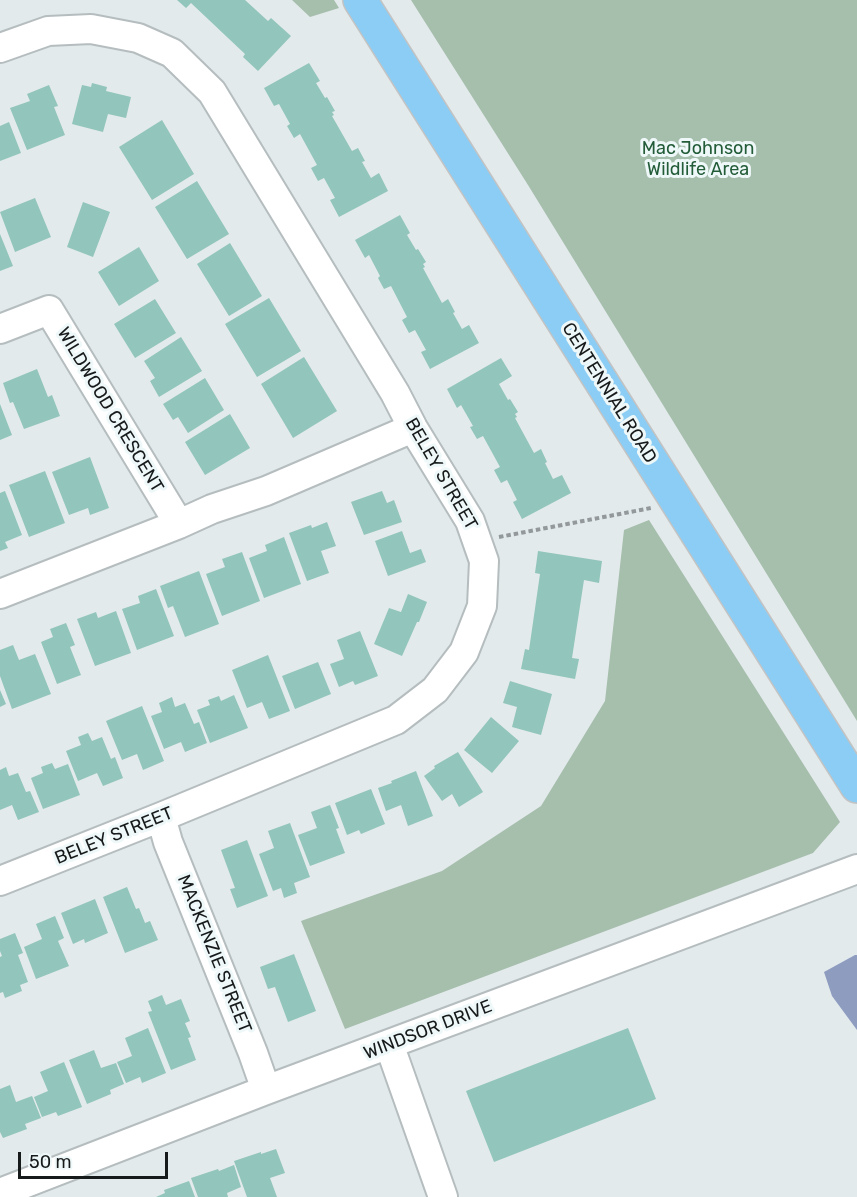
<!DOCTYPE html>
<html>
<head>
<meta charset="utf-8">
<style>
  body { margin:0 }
  #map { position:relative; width:857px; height:1197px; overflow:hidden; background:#e2eaec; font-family:Rubik,sans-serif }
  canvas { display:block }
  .scale { position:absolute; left:18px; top:1152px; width:150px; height:27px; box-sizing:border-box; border:3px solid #171a1a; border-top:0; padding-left:8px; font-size:18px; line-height:21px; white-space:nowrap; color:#171a1a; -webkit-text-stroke:4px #eff8f9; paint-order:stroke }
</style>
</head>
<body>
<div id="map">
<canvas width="857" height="1197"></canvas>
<div class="scale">50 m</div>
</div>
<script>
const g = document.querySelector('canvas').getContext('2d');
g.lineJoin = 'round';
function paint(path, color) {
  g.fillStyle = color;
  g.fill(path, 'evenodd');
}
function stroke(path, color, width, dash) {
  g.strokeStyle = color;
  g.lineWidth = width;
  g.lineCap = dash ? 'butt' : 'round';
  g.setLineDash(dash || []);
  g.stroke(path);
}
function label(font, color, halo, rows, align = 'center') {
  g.font = font + ' Rubik,sans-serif';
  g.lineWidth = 6;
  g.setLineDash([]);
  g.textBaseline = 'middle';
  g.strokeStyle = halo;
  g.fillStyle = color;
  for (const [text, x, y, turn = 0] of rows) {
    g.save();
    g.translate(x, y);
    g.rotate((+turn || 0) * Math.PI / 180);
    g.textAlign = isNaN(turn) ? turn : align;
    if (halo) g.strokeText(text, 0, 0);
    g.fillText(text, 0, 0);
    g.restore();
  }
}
const green = new Path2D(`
  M 292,0 L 334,0 L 339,8 L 310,17 Z
  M 411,0 L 857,0 L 857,721 L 528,185 Z
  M 649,520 L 840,822 L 813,853 L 345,1029 L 301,921 L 442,871 L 541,806 L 605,701 L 624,530 Z`);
const water = new Path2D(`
  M 855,955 L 857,955 L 857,1030 L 832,996 L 824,972 Z`);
const building = new Path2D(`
  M 177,0 L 245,0 L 268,21 L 271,18 L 291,36 L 258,71 L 243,57 L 245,54 L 191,3 L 186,8 Z
  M 309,63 L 320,81 L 316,83 L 325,98 L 327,97 L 335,111 L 332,112 L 334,115 L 332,116 L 352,151 L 358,148 L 365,161 L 362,162 L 371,178 L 379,173 L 388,191 L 339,217 L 330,200 L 335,198 L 324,178 L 318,181 L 311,168 L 317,165 L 300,134 L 294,138 L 287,126 L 290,124 L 279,104 L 274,106 L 264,88 Z
  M 92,83 L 107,87 L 106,91 L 131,97 L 126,118 L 108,114 L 103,132 L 72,124 L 82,85 L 91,87 Z
  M 49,85 L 58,106 L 54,107 L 65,135 L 27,150 L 10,108 L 30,101 L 27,94 Z
  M 162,120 L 194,174 L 152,200 L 119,147 Z
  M 9,122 L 21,153 L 0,161 L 0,126 Z
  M 197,181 L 229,234 L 187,259 L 155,207 Z
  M 35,198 L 51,237 L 15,252 L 0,212 Z
  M 83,202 L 110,212 L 93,257 L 67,247 Z
  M 400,215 L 410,233 L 407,235 L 416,250 L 418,249 L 426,262 L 423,264 L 425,267 L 423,268 L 442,303 L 448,299 L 455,312 L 453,313 L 462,329 L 469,325 L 479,343 L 430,369 L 421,352 L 426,350 L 415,330 L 409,333 L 402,320 L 407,317 L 391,286 L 384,289 L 378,278 L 380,276 L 369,255 L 365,258 L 355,240 Z
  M 0,234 L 13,266 L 0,271 Z
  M 230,243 L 262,296 L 229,316 L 197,264 Z
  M 139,247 L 159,281 L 119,306 L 98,272 Z
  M 269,298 L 301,351 L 257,377 L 225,324 Z
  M 155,299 L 176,333 L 135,358 L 114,324 Z
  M 181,337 L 202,371 L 159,397 L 150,381 L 155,378 L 144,361 Z
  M 304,357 L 337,411 L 293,438 L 261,384 Z
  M 501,358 L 512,376 L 499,384 L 508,400 L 510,399 L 518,412 L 515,414 L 517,417 L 515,418 L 534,453 L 541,449 L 547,462 L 545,463 L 553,479 L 562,475 L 571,493 L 522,519 L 513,502 L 517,500 L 507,480 L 501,483 L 494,470 L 500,467 L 483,436 L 477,439 L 470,427 L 473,426 L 461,405 L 457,408 L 447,389 Z
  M 37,369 L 48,397 L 52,395 L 60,416 L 24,429 L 13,402 L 10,403 L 3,383 Z
  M 205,378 L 224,410 L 188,433 L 178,417 L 173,420 L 163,404 Z
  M 0,404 L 12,435 L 0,440 Z
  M 230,414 L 250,448 L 205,475 L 185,442 Z
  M 90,457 L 109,508 L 90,515 L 88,508 L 69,515 L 52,472 Z
  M 45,471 L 65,523 L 29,537 L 9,485 Z
  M 5,491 L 22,535 L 5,542 L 8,548 L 0,551 L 0,493 Z
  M 382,491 L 387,503 L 394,500 L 402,522 L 364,535 L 351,502 Z
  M 327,522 L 336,546 L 321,551 L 329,573 L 307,581 L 289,533 L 311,525 L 312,528 Z
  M 402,531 L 410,553 L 421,549 L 426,562 L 388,576 L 375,541 Z
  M 284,537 L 301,584 L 264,598 L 249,558 L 267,551 L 265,545 Z
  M 538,551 L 602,561 L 599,583 L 584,580 L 572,658 L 579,659 L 575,679 L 521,669 L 525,649 L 529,650 L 540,574 L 535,573 Z
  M 242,552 L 260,601 L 222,616 L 206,574 L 225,567 L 222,559 Z
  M 199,571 L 219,624 L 185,637 L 173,606 L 168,608 L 160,586 Z
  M 156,589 L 174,636 L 137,650 L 122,609 L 140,603 L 138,596 Z
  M 408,594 L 427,602 L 419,622 L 417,622 L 402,656 L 374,644 L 389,608 L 401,612 Z
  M 116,611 L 131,653 L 95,666 L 77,619 L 96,612 L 98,618 Z
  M 66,623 L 75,645 L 70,647 L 81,675 L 57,684 L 41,642 L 53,637 L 50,629 Z
  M 360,631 L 378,676 L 355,685 L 353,681 L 339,687 L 330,664 L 344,659 L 337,640 Z
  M 13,645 L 19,660 L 35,654 L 51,694 L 12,709 L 0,676 L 0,650 Z
  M 268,655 L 290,711 L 269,719 L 262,702 L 247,708 L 232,670 Z
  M 318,662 L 331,694 L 295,709 L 282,676 Z
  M 510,681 L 552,694 L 541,735 L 512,727 L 517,707 L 503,703 Z
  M 0,690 L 6,704 L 0,707 Z
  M 234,695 L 248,728 L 210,743 L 197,710 L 210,705 L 208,700 L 219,696 L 221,701 Z
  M 172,697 L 175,707 L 185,703 L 194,724 L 199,722 L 207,743 L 185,752 L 181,742 L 164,749 L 151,716 L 162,712 L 159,703 Z
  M 142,706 L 164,761 L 143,770 L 137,754 L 122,760 L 106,721 Z
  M 491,717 L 519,741 L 492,773 L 464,750 Z
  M 88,733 L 92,741 L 102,737 L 111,759 L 115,757 L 123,778 L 103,786 L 97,773 L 78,781 L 66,751 L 81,745 L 78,737 Z
  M 458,752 L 483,792 L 459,807 L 452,794 L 442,801 L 424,776 L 435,768 L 434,766 Z
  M 52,763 L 55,769 L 68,764 L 80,795 L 43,809 L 31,778 L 43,773 L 41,767 Z
  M 6,767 L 9,776 L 18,773 L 26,792 L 30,791 L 39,812 L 18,820 L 12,805 L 0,810 L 0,770 Z
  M 416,771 L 433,816 L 408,826 L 401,805 L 386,811 L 378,788 L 392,783 L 391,781 Z
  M 371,789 L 385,824 L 361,834 L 359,830 L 347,835 L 335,803 Z
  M 330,805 L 339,828 L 336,829 L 345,853 L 310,866 L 298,835 L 317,828 L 311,812 Z
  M 290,823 L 310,877 L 294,883 L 297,893 L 284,898 L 281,888 L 273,891 L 259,854 L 274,848 L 268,831 Z
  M 247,840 L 268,896 L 237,908 L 230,889 L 235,888 L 221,850 Z
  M 127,887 L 136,909 L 139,908 L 145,923 L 150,921 L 158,940 L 125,953 L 103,897 Z
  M 95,899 L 108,933 L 85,943 L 84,939 L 73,944 L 61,913 Z
  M 55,916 L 64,938 L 58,941 L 69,966 L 36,979 L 24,947 L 42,939 L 36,924 Z
  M 15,933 L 23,953 L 18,955 L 28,982 L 20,985 L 22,991 L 5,998 L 3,992 L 0,993 L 0,957 L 2,956 L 0,951 L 0,939 Z
  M 294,954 L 316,1011 L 288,1022 L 275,987 L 268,989 L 260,967 Z
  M 162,995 L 166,1005 L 181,999 L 190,1021 L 185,1023 L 191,1037 L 188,1038 L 196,1060 L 171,1070 L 148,1012 L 152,1011 L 148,1001 Z
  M 148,1028 L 166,1073 L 142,1083 L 140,1077 L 126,1083 L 117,1062 L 132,1056 L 125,1038 Z
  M 628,1028 L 656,1099 L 494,1162 L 466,1091 Z
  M 94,1050 L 101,1068 L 116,1063 L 124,1084 L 110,1090 L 111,1094 L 87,1104 L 69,1060 Z
  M 64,1062 L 82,1107 L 58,1116 L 56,1112 L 42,1117 L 34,1097 L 48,1091 L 40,1072 Z
  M 10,1085 L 16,1102 L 32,1096 L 41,1118 L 25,1124 L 27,1129 L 3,1138 L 0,1132 L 0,1089 Z
  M 276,1149 L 285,1173 L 270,1178 L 277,1197 L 247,1197 L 234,1161 L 261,1152 L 261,1154 Z
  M 234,1165 L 241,1187 L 227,1193 L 228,1197 L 198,1197 L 191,1178 L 218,1169 L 219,1171 Z
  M 189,1181 L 195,1197 L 156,1197 L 165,1193 L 164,1190 Z`);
const path = new Path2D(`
  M 499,537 L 651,508`);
const minor = new Path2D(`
  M 0,48 L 48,31 L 91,29 L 138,38 L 172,53 L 212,92 L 395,393 L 413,428 L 470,521 L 484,561 L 482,606 L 464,652 L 435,690 L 396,720 L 161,817 L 0,881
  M 0,329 L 49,310 L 179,524
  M 0,594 L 179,524 L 212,509 L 266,491 L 413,428
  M 161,817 L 168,842 L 253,1053 L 266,1090
  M 389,1044 L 443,1197
  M 0,1193 L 266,1090 L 857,869`);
const major = new Path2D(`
  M 360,0 L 857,786`);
const parkNames = [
  ["Mac Johnson",698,149],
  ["Wildlife Area",698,170]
];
const streetNames = [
  ["CENTENNIAL ROAD",609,393,58],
  ["WILDWOOD CRESCENT",110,410,59],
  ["BELEY STREET",441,474,60],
  ["BELEY STREET",114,836,-22],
  ["MACKENZIE STREET",214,954,68],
  ["WINDSOR DRIVE",428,1030,-21]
];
paint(green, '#a6beac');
paint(water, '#8e9cc0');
paint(building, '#92c5bb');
stroke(minor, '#b5bdbf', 32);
stroke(major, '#c3c3c3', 36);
stroke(path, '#93999b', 4, [4.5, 3]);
stroke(minor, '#fff', 28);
stroke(major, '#8bcdf4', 33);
label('18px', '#235c38', '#eff8f9', parkNames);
label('18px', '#171a1a', '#eff8f9', streetNames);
</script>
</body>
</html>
